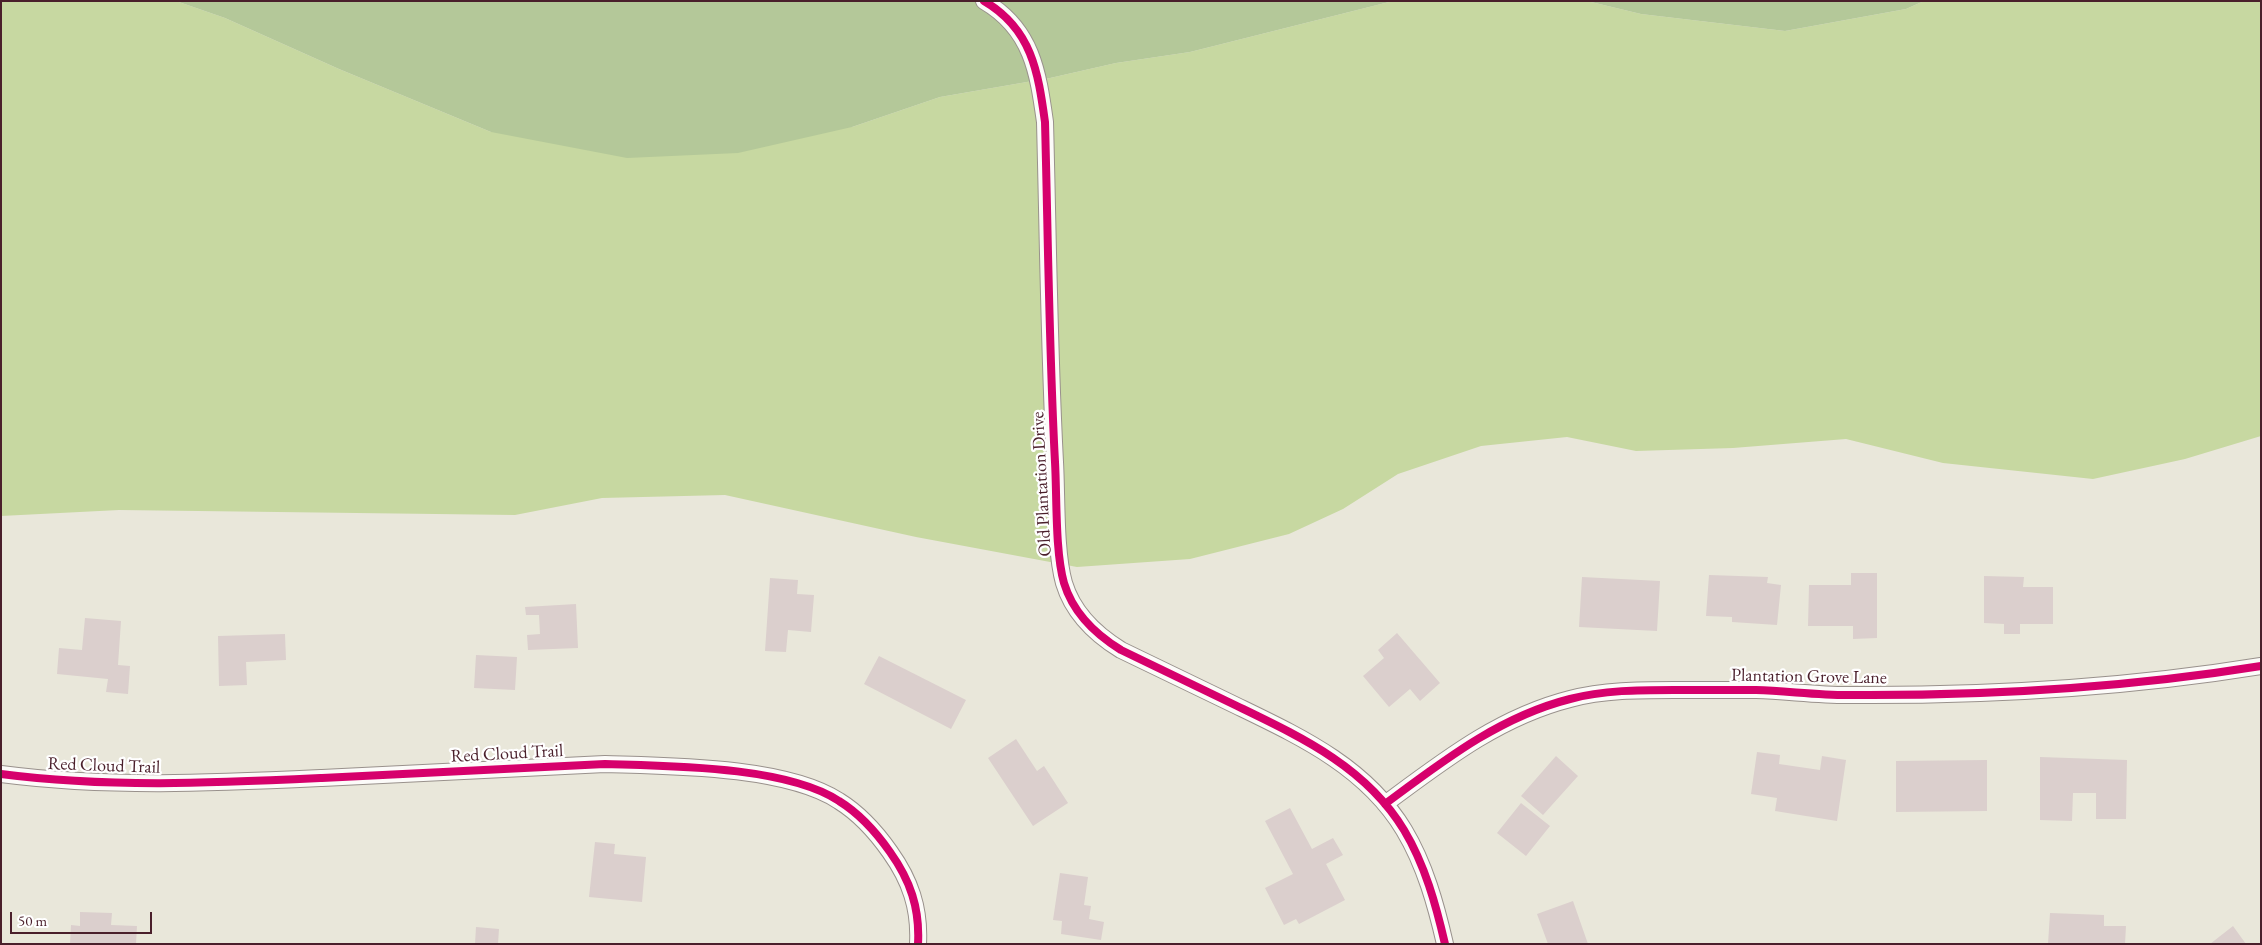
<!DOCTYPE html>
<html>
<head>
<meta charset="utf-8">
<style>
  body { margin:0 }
  #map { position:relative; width:2262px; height:945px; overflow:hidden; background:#e9e7da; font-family:"EB Garamond",serif }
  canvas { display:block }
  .frame { position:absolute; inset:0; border:2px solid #4a1f2b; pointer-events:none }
  .scale { position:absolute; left:10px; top:912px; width:142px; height:22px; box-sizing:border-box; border:2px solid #4a1f2b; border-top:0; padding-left:6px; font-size:15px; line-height:18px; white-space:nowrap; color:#4a1f2b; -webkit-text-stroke:4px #fff; paint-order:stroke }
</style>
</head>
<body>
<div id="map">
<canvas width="2262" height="945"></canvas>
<div class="frame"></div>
<div class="scale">50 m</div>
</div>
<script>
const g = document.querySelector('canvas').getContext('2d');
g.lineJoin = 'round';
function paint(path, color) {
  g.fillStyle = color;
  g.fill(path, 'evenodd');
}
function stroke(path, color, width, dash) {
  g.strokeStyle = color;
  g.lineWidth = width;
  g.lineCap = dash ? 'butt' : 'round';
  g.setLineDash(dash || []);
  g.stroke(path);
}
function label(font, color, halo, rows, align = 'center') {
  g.font = font + ' "EB Garamond",serif';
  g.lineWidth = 4.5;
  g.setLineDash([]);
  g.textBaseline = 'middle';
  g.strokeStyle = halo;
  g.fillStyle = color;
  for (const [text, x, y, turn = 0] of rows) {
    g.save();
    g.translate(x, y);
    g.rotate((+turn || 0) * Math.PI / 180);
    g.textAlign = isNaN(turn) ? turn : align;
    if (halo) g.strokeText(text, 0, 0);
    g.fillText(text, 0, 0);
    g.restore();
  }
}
const green = new Path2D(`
  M 1,1 L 176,1 L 225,18 L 339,69 L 491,132 L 852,127 L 940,97 L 1050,78 L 1116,63 L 1190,52 L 1393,1 L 1587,1 L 1641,14 L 1785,31 L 1906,9 L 1924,1 L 2261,1 L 2261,436 L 2185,459 L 2093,479 L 1943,463 L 1846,439 L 1733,448 L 1636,451 L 1567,437 L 1481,446 L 1398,474 L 1343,509 L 1289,534 L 1190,559 L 1077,567 L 916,537 L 725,495 L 602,498 L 515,515 L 119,510 L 1,516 Z`);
const forest = new Path2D(`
  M 176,1 L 1393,1 L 1190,52 L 1116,63 L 1050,78 L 940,97 L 852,127 L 738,153 L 627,158 L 491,132 L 339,69 L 225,18 Z
  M 1587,1 L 1924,1 L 1906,9 L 1785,31 L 1641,14 Z`);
const building = new Path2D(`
  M 1851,573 L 1877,573 L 1877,638 L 1853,639 L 1853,626 L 1808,626 L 1809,585 L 1851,585 Z
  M 1709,575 L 1768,577 L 1767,583 L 1781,585 L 1777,625 L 1732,622 L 1732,617 L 1706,616 Z
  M 1984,576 L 2024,577 L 2023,587 L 2053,587 L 2053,624 L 2020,624 L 2020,634 L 2004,634 L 2004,624 L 1984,623 Z
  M 1582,577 L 1660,581 L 1657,631 L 1579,627 Z
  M 770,578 L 798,580 L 797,594 L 814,595 L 811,632 L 788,630 L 786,652 L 765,651 Z
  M 576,604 L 578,648 L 528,650 L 527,635 L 540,634 L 539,615 L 526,615 L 525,607 Z
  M 85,618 L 121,621 L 118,665 L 130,666 L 128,694 L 106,692 L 108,679 L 57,674 L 59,648 L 82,650 Z
  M 1397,633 L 1440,683 L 1420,701 L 1410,689 L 1389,707 L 1363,676 L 1384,658 L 1378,650 Z
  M 285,634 L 286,660 L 246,662 L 247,685 L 219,686 L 218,636 Z
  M 476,655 L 517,657 L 515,690 L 474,688 Z
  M 879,656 L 966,700 L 951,729 L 864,684 Z
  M 1016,739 L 1037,771 L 1044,766 L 1068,803 L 1033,826 L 988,758 Z
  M 1757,752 L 1780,755 L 1779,764 L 1820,770 L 1822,756 L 1846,760 L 1837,821 L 1775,811 L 1777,798 L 1751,794 Z
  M 1556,756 L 1578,776 L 1543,815 L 1521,796 Z
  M 2040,757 L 2127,760 L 2126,819 L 2096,819 L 2096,793 L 2073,793 L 2072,821 L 2040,820 Z
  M 1987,760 L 1987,811 L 1896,812 L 1896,761 Z
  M 1521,803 L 1550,826 L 1526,856 L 1497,833 Z
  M 1290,808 L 1312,849 L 1333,838 L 1343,855 L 1326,864 L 1345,900 L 1299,924 L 1296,919 L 1284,925 L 1265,888 L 1293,874 L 1265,821 Z
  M 595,842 L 615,844 L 614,854 L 646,857 L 642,902 L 589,897 Z
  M 1060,873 L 1088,877 L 1084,905 L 1091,906 L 1089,919 L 1104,922 L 1101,940 L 1061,934 L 1062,921 L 1053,920 Z
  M 1573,901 L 1588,944 L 1548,944 L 1537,914 Z
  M 80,912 L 112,913 L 111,925 L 137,926 L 136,944 L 70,944 L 71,925 L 80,926 Z
  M 2050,913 L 2104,915 L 2104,926 L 2126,926 L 2125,944 L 2048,944 Z
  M 2233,926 L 2246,944 L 2210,944 Z
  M 476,927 L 499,929 L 498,944 L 475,944 Z`);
const minor = new Path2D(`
  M 984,1 C 1032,29 1038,72 1045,122 C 1048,235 1049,349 1055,462 C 1057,497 1055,551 1064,583 C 1073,613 1095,634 1121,650 C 1160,669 1198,687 1237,706 C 1301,737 1366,767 1404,830 C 1425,865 1436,905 1445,944
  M 1,774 C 108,788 214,783 322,778 C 416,773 511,769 605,764 C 669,766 786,766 839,801 C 860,814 876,832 890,852 C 910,880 920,908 918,944
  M 1385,804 C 1443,761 1499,717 1570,699 C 1603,690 1640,690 1674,690 C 1702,690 1729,690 1756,690 C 1787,691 1817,695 1847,695 C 1985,696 2125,688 2261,666`);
const cycleway = new Path2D(`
  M 984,1 C 1032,29 1038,72 1045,122 C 1048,235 1049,349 1055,462 C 1057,497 1055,551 1064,583 C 1073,613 1095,634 1121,650 C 1160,669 1198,687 1237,706 C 1301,737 1366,767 1404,830 C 1425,865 1436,905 1445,944
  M 1,774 C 108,788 214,783 322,778 C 416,773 511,769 605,764 C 669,766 786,766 839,801 C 860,814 876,832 890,852 C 910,880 920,908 918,944
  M 1385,804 C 1443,761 1499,717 1570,699 C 1603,690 1640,690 1674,690 C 1702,690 1729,690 1756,690 C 1787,691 1817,695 1847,695 C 1985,696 2125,688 2261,666`);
const streetNames = [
  ["Old Plantation Drive",1042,484,-93],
  ["Plantation Grove Lane",1809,677,1],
  ["Red Cloud Trail",507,754,-3],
  ["Red Cloud Trail",104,766,2]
];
paint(green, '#c7d8a1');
paint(forest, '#b4c899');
paint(building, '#dbcfcd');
stroke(minor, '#99918c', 18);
stroke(minor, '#fcfbf9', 16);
stroke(cycleway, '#d6006c', 8);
label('18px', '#4a1f2b', '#fff', streetNames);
</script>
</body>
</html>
